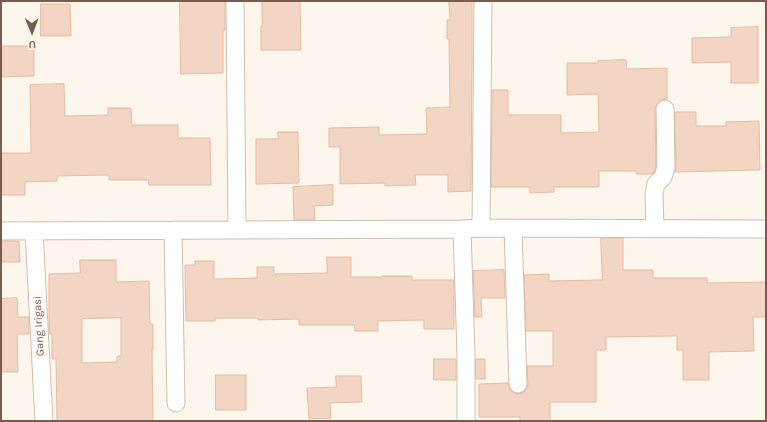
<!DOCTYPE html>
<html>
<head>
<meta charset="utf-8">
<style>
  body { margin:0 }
  #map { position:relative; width:767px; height:422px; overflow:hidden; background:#fdf6ec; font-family:Karla,sans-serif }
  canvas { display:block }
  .frame { position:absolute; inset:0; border:2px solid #7a5c4d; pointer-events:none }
  .north { position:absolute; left:12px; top:12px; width:40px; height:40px; -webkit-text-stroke:3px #fffaf3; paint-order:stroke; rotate:179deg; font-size:11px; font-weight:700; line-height:16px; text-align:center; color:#7a5c4d }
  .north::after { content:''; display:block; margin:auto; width:14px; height:18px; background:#7a5c4d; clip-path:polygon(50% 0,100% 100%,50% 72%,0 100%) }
</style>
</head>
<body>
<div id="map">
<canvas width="767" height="422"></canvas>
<div class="frame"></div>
<div class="north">U</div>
</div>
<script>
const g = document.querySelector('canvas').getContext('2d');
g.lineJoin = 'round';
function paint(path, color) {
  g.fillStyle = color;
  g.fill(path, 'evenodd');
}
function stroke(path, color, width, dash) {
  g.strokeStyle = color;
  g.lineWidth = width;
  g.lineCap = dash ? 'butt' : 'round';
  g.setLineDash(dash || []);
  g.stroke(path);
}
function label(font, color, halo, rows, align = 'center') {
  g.font = font + ' Karla,sans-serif';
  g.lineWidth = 3.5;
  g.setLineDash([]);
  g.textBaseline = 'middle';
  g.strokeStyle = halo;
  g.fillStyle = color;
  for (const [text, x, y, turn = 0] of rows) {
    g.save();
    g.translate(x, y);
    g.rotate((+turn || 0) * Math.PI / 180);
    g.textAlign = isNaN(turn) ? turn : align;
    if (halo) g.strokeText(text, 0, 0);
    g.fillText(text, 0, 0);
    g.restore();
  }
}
const building = new Path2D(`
  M 180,1 L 225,1 L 225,30 L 223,30 L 223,73 L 181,74 Z
  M 262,1 L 300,1 L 301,50 L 261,50 L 261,26 L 262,26 Z
  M 449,1 L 472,1 L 472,58 L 471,191 L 448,192 L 448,175 L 415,175 L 416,185 L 385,186 L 385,183 L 340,184 L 340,147 L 329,147 L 329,128 L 379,127 L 379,135 L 427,134 L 426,108 L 450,107 L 449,39 L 447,39 L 447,20 L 450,20 Z
  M 41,4 L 70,4 L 71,36 L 41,36 Z
  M 758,27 L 758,83 L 731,83 L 731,62 L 692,63 L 692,38 L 731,37 L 731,28 Z
  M 1,46 L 34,46 L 34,76 L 1,77 Z
  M 626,60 L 627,69 L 667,68 L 667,100 L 664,99 L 660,101 L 656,105 L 655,109 L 656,166 L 654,172 L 652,174 L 636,174 L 636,171 L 599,171 L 599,187 L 554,187 L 554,192 L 530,193 L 530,187 L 491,187 L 492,90 L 508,90 L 508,115 L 561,115 L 561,133 L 599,132 L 598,94 L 567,95 L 567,63 L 598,63 L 598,61 Z
  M 64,84 L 65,116 L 108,115 L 108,108 L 131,108 L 132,125 L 178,125 L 178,138 L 210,138 L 211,185 L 149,185 L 148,180 L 109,180 L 109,175 L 57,176 L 57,181 L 25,182 L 25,195 L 1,195 L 1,153 L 31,153 L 30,85 Z
  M 675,112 L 696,112 L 696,126 L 726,126 L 726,122 L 759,121 L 760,170 L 675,172 L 676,167 Z
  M 278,132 L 298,132 L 299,183 L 256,184 L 256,139 L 278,139 Z
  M 333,185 L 333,205 L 314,206 L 315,220 L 294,220 L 293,187 Z
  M 601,238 L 623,238 L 623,270 L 653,270 L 653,278 L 707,278 L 707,283 L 766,282 L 766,317 L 753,317 L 754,351 L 709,352 L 709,380 L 683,380 L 683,350 L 677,350 L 677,336 L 606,337 L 606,350 L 596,350 L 596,402 L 550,402 L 550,421 L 520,421 L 520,417 L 479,417 L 479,384 L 508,383 L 510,390 L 514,393 L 519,394 L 524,392 L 527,388 L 528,384 L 527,366 L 553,366 L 553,331 L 526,331 L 524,275 L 549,274 L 549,281 L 602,280 Z
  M 1,241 L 19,241 L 20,262 L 1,262 Z
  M 327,257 L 351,257 L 351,277 L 382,277 L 382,276 L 412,276 L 412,280 L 454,280 L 454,329 L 424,329 L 424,320 L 378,321 L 378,331 L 355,331 L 354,325 L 299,325 L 299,319 L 258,320 L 258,318 L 215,318 L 215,321 L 186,321 L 185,265 L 195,265 L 195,261 L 214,261 L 214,279 L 257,278 L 257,267 L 274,267 L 274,274 L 327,273 Z
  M 80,260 L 116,260 L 116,282 L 149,281 L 150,324 L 153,324 L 153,349 L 152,349 L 153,421 L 57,421 L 56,359 L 52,359 L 52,334 L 49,334 L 49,274 L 80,273 ZM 121,318 L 121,356 L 117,356 L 117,362 L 82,363 L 82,319 Z
  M 504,270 L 505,298 L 481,298 L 482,317 L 475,317 L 473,271 Z
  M 17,298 L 18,317 L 29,317 L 29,334 L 17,334 L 18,372 L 1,372 L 1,299 Z
  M 434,359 L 456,359 L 456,380 L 434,380 Z
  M 476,359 L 485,359 L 485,379 L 476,379 Z
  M 216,375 L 246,375 L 246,410 L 216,410 Z
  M 336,376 L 361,376 L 362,402 L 330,403 L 331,418 L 309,419 L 307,388 L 336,387 Z`);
const street = new Path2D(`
  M 235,1 L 237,230
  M 481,228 L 483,1
  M 513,228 L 518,384
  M 462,229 L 466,354 L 466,421
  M 655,229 L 654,194 L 656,184 L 663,177 L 666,167 L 665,109
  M 173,230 L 176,403
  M 1,231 L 462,229 L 481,228 L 766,229
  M 34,231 L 44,421`);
const streetNames = [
  ["Gang Irigasi",39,326,-93]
];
paint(building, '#f3d5c3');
stroke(building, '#e6bba3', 1);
stroke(street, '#d1beb0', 19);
stroke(street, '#fff', 17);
label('11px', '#7a5c4d', '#fffaf3', streetNames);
</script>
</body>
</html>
